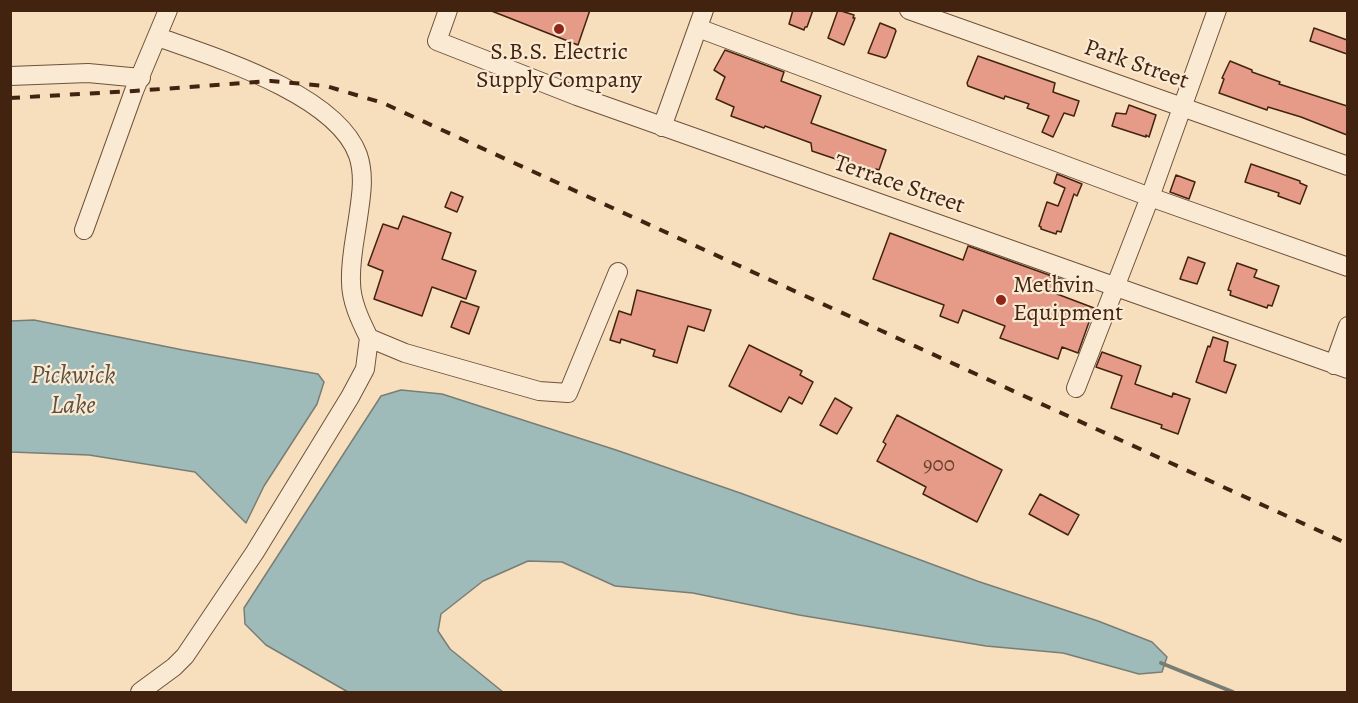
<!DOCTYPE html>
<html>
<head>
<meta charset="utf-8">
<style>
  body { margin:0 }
  #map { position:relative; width:1358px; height:703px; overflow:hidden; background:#f7debc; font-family:Alegreya,serif }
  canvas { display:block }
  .frame { position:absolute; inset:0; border:12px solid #412310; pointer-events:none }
</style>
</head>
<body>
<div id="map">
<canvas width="1358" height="703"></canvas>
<div class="frame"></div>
</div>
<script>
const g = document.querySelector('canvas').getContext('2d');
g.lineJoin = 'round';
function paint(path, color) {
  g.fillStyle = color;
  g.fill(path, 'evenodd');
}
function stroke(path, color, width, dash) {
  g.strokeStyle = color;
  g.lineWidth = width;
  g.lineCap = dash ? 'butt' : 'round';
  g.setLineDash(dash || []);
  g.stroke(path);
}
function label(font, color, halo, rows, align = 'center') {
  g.font = font + ' Alegreya,serif';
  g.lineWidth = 4.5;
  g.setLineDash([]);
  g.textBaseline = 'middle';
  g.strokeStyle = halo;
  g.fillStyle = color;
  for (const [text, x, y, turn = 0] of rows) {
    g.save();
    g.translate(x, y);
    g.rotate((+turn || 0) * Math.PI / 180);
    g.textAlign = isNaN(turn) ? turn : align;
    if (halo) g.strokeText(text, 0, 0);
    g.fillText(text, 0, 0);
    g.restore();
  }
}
const water = new Path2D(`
  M 34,320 L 183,350 L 318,374 L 324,382 L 317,404 L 264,486 L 246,523 L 195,472 L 89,455 L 11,452 L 11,321 Z
  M 401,390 L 442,394 L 616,450 L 743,494 L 977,581 L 1098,621 L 1152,642 L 1167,657 L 1162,672 L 1139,674 L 1063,653 L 986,646 L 799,615 L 693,593 L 615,586 L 562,562 L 528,561 L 483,581 L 441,614 L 438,631 L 450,649 L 503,692 L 348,692 L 266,645 L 245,624 L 244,608 L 381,396 Z`);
const stream = new Path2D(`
  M 1161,663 L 1233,692`);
const building = new Path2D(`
  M 489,10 L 590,10 L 578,45 Z
  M 793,10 L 813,10 L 807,27 L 805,27 L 804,30 L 789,24 Z
  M 838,10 L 854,15 L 853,18 L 855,18 L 844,45 L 828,38 Z
  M 880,23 L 895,29 L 896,31 L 887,56 L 885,58 L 868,53 Z
  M 1314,28 L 1347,40 L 1347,54 L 1310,41 Z
  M 725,50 L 784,72 L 781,81 L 821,96 L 811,123 L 886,150 L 879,170 L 876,169 L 874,172 L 812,151 L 811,143 L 765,126 L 764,128 L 731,116 L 734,107 L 716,99 L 725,77 L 714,70 Z
  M 978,56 L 1055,83 L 1053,92 L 1079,101 L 1074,116 L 1064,113 L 1053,137 L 1042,132 L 1049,116 L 1027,108 L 1029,104 L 1005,96 L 1004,99 L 968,86 L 967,83 Z
  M 1230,61 L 1252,70 L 1252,72 L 1280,82 L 1279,84 L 1347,106 L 1347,135 L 1301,117 L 1268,107 L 1267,110 L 1219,93 L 1224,79 L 1222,78 Z
  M 1129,105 L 1156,115 L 1149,137 L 1146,135 L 1146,137 L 1112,126 L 1116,113 L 1126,114 Z
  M 1251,164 L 1300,181 L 1300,183 L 1307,186 L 1300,204 L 1278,196 L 1279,193 L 1245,182 Z
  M 1057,174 L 1082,184 L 1077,196 L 1074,194 L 1061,232 L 1057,231 L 1056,234 L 1041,229 L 1041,227 L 1039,226 L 1047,202 L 1058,206 L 1065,188 L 1054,183 Z
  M 1176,175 L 1195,182 L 1189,199 L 1170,192 Z
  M 451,192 L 463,197 L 457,212 L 445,207 Z
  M 403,216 L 451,233 L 442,259 L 476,271 L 466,299 L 432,287 L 422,316 L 374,299 L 383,271 L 368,265 L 383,224 L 398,229 Z
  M 890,233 L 963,260 L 968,246 L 1063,280 L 1057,294 L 1094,308 L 1078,353 L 1062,347 L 1058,359 L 1000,338 L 1005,326 L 963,310 L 958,323 L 940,316 L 944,305 L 873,279 Z
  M 1188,257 L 1205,263 L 1197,284 L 1180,279 Z
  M 1237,263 L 1257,270 L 1254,277 L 1279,286 L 1272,306 L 1268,305 L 1267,308 L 1230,295 L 1231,291 L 1228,290 Z
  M 637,290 L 711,310 L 704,331 L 688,326 L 677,363 L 653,356 L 655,350 L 621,339 L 620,343 L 610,340 L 619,311 L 631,315 Z
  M 461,301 L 479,307 L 469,334 L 451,327 Z
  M 1213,337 L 1228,342 L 1224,361 L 1236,365 L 1226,393 L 1196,382 L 1208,346 L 1210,347 Z
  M 749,345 L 802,371 L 800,375 L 813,382 L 802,404 L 789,397 L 781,412 L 729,386 Z
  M 1102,352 L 1141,366 L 1135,384 L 1172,397 L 1173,393 L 1190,399 L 1178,434 L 1161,428 L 1162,425 L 1111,408 L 1122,376 L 1096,367 Z
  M 835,398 L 852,408 L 837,434 L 820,425 Z
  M 897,415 L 1002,470 L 977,522 L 923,494 L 926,487 L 877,461 L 886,444 L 883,442 Z
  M 1040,494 L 1079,515 L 1068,535 L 1029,514 Z`);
const minor = new Path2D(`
  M 448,10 L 437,41 L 577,96 L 1348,369
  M 909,10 L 1348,166
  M 698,28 L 1150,197 L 1348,267
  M 158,37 C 214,57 336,94 358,155 C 365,176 361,197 358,218 C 355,239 350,261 351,282 C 351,301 360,320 369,338 L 405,353 L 539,391 L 568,393 L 618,272
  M 10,76 L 88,73 L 141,78
  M 662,127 L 704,10
  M 84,230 L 134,91 L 168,10
  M 1334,365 L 1348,326
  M 1076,388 L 1150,197 L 1217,10
  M 140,692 L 174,667 L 185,656 L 255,552 L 350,397 L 365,369 L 369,338`);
const rail = new Path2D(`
  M 10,98 L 134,91 L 271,81 L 326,86 L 383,103 L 1348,544`);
const markers = [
  [559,29,6,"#8f2418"],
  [1001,300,6,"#8f2418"]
];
const numberNames = [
  ["900",939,466]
];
const poiNames = [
  ["S.B.S. Electric",559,53],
  ["Supply Company",559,81],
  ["Methvin",1013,286,"left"],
  ["Equipment",1013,314,"left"]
];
const streetNames = [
  ["Park Street",1136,65,19],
  ["Terrace Street",899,185,19]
];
const waterNames = [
  ["Pickwick",73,377],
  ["Lake",73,407]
];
paint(water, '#9fbbb9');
stroke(water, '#797e75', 1.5);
stroke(stream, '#797e75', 4);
paint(building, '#e69a88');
stroke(building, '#412310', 1.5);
stroke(minor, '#6e523b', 20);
stroke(minor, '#faead3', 18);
stroke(rail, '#412310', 4, [10, 10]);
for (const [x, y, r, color] of markers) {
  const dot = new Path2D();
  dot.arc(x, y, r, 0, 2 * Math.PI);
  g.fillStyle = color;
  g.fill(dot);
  stroke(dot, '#faead3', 2);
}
label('21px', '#6a412e', null, numberNames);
label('24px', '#412310', '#faead3', poiNames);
label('24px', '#412310', '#faead3', streetNames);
label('italic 26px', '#5d5143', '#faead3', waterNames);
</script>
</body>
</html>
